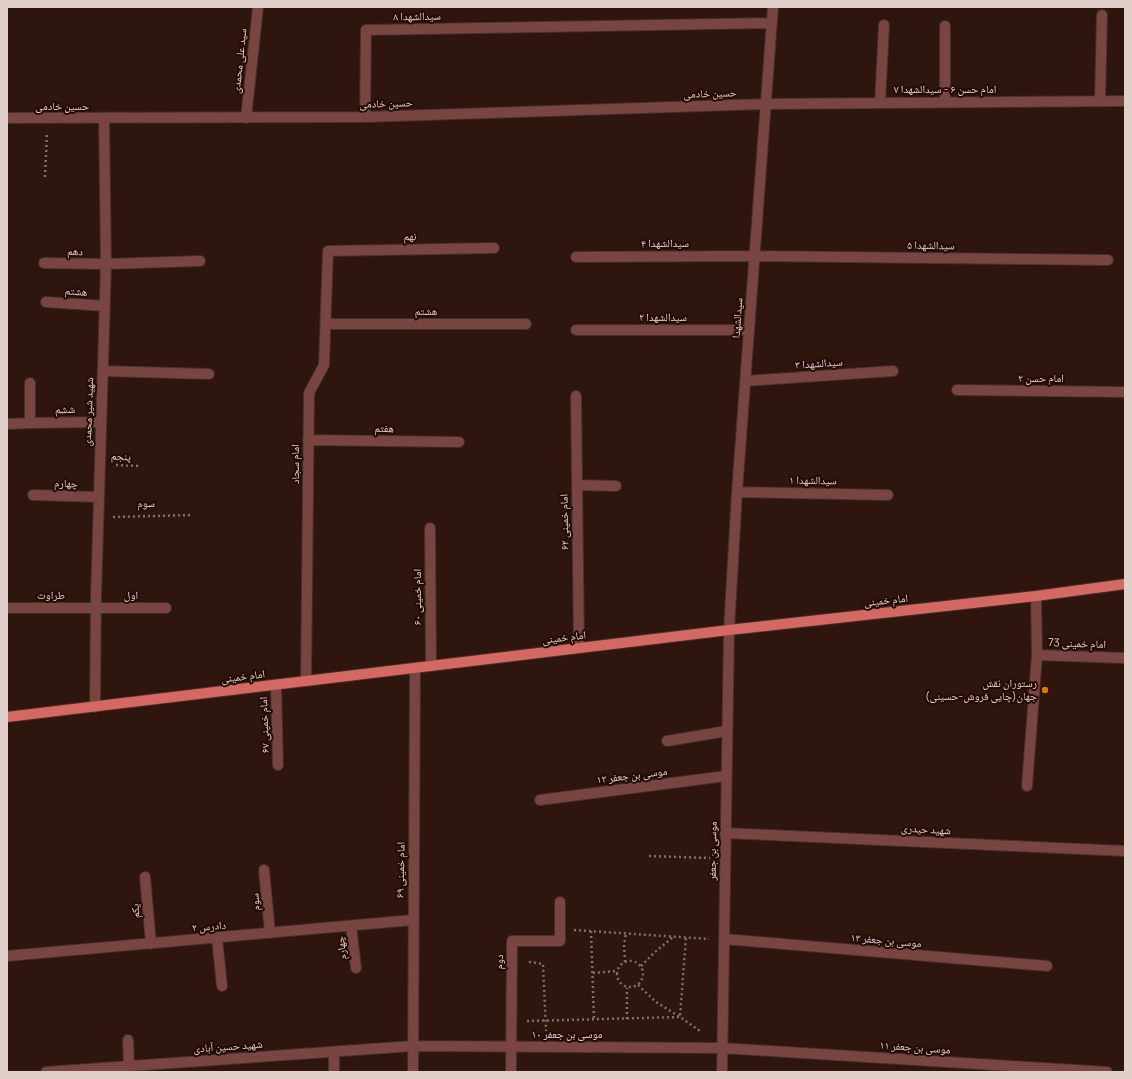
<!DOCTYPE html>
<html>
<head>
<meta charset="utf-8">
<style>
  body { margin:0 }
  #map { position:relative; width:1132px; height:1079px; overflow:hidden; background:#2e150d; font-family:Manrope,sans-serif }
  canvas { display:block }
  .frame { position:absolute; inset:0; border:8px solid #e1cfc9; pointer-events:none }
</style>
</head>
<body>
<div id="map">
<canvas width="1132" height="1079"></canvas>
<div class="frame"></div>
</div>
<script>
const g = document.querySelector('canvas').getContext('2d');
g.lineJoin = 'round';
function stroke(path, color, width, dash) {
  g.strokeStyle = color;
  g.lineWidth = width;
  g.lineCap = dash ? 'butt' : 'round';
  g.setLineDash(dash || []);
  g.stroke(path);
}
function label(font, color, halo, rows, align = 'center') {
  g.font = font + ' Manrope,"Noto Naskh Arabic",sans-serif';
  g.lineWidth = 4;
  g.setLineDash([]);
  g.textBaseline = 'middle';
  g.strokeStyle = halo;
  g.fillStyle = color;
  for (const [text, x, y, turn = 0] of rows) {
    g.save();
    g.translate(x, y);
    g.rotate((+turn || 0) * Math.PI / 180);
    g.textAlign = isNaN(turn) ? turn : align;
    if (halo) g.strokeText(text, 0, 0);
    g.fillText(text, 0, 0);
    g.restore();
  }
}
const path = new Path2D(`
  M 45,177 L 47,133
  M 116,465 L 141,466
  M 113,517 L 193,515
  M 649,856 L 710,858
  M 574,930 L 709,939
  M 591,931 L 594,1020
  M617 974a13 13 0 1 1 26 0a13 13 0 1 1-26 0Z
  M 530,961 L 530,962 L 543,964 L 546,1031
  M 625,962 L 624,945 L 626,933
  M 641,966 L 655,952 L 673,937
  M 593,973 L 616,971
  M 638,985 L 656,1002 L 680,1017 L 700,1031
  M 627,1019 L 627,988
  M 527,1021 L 680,1017 L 686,937`);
const minor = new Path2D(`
  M 1100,101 L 1102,15
  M 945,102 L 945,26
  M 880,103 L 884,25
  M 365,117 L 366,30 L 771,23
  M 7,118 L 365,117 L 765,104 L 1125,101
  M 246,118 L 258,7
  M 576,257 L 754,256 L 1108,260
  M 44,263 L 106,264 L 200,261
  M 46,302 L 105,306
  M 326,324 L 526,324
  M 576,330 L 749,330
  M 103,371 L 209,374
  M 745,381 L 893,371
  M 30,383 L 30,423 L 101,422
  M 957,390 L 1125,392
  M 576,396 L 579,648
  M 7,424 L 30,423
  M 308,440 L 459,442
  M 577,485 L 616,486
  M 737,492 L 888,495
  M 33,495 L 99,497
  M 430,528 L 431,666
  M 1036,596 L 1037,655 L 1125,658
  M 7,608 L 166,608
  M 306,681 L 309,393 L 324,365 L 328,251 L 494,248
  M 276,685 L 278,765
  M 95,707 L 96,596 L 106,264 L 104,119
  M 667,741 L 727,731
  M 1027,786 L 1037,655
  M 540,800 L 726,776
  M 725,833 L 1125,851
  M 264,870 L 270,933
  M 145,877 L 151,944
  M 351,926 L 356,968
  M 217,938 L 222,986
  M 724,939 L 1047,966
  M 7,956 L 413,920
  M 128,1040 L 129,1066
  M 46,1072 L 413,1046 L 722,1048 L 1107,1072
  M 334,1072 L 334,1052
  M 413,1072 L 415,668
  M 511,1072 L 512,941 L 560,941 L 560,902
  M 722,1072 L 729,630 L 737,492 L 773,7`);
const major = new Path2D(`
  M 7,717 L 729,630 L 1036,596 L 1125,584`);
const markers = [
  [1045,690,4,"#e8710a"]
];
const streetNames = [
  ["سیدالشهدا ۸",417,17,-1],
  ["سید علی محمدی",240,61,-84],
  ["امام حسن ۶ - سیدالشهدا ۷",945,90],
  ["حسین خادمی",710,94,-2],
  ["حسین خادمی",386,104,-2],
  ["حسین خادمی",62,107],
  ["نهم",410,237,-1],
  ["سیدالشهدا ۴",665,244],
  ["سیدالشهدا ۵",931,246,1],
  ["دهم",75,252,1],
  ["هشتم",76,292,4],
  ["هشتم",426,312],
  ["سیدالشهدا ۲",663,318],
  ["سیدالشهدا",738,318,-86],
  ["سیدالشهدا ۳",819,364,-4],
  ["امام حسن ۲",1041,379],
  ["ششم",65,410,-1],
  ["شهید شیر محمدی",89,412,-88],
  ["هفتم",384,429,1],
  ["پنجم",121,457,3],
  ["امام سجاد",296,464,-90],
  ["سیدالشهدا ۱",813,481,1],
  ["چهارم",66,484,2],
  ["سوم",146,504,-1],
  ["امام خمینی ۶۲",565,522,-91],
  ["طراوت",51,596],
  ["اول",131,596],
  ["امام خمینی ۶۰",418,597,-90],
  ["امام خمینی",886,601,-6],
  ["امام خمینی",564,638,-7],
  ["امام خمینی 73",1077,644,2],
  ["امام خمینی",243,677,-7],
  ["امام خمینی ۶۷",265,725,-92],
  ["موسی بن جعفر ۱۲",632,776,-7],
  ["شهید حیدری",926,830,3],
  ["موسی بن جعفر",713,851,-89],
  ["امام خمینی ۶۹",401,870,-89],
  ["سوم",256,902,-95],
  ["یکم",136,911,-94],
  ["دادرس ۲",209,927,-5],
  ["موسی بن جعفر ۱۳",886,941,5],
  ["چهارم",342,948,-97],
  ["دوم",500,962,-90],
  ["موسی بن جعفر ۱۰",567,1035],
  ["شهید حسین آبادی",228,1047,-4],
  ["موسی بن جعفر ۱۱",915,1048,4]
];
const poiNames = [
  ["رستوران نقش",1037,684],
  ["جهان(چایی فروش-حسینی)",1037,697]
];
stroke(minor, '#472f27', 12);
stroke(major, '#472f27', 12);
stroke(path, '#846e67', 2.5, [2, 3]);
stroke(minor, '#784541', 10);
stroke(major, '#d46964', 10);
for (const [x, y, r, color] of markers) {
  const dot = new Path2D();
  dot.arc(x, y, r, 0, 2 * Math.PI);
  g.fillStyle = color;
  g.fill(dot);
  stroke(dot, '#230c05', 1.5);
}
label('11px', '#e1cfc9', '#230c05', streetNames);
label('11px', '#e1cfc9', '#230c05', poiNames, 'right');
</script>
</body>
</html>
